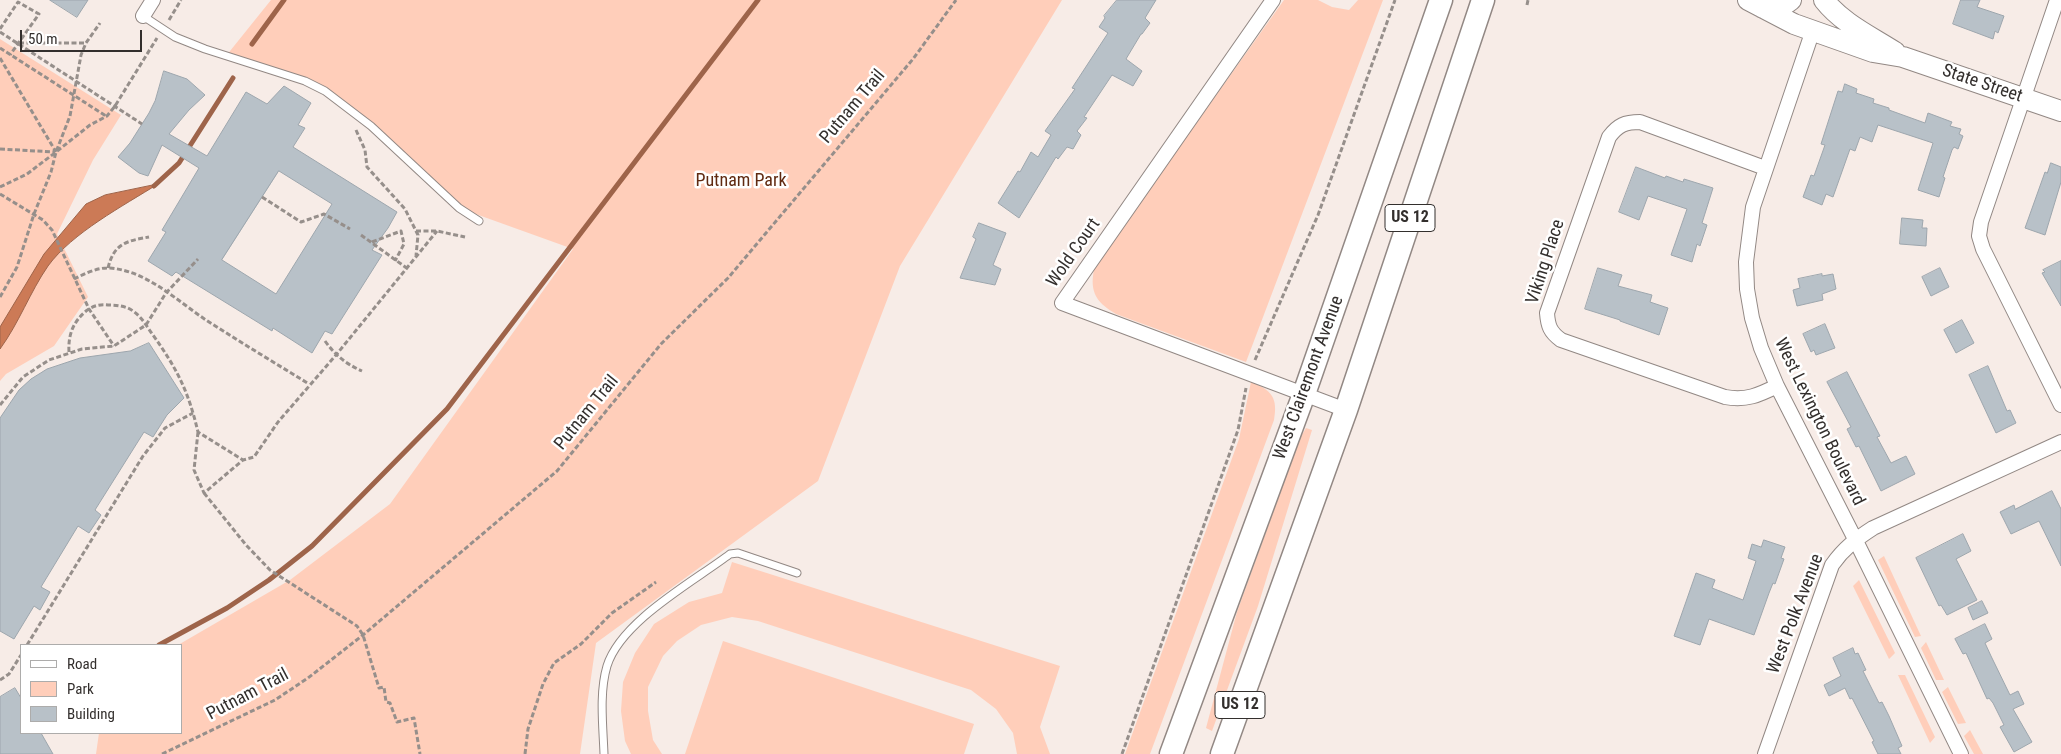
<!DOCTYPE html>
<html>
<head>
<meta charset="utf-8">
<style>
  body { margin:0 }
  #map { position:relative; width:2061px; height:754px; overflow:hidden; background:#f7ece7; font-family:"Roboto Condensed",sans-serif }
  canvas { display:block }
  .legend { position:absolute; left:20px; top:644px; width:162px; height:90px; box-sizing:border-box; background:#fff; border:1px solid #adacab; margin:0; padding:6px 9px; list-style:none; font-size:15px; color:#332f2d }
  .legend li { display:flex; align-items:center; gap:10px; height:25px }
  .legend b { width:25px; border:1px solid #adacab }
  .scale { position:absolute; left:20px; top:30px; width:122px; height:22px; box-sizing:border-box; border:2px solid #332f2d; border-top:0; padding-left:6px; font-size:15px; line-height:18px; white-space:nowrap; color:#332f2d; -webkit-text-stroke:4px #fff; paint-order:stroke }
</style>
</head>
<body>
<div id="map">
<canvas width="2061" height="754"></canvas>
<ul class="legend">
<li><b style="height:6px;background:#fff"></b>Road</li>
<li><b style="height:14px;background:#ffceba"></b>Park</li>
<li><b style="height:14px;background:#b8c1c8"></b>Building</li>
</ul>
<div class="scale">50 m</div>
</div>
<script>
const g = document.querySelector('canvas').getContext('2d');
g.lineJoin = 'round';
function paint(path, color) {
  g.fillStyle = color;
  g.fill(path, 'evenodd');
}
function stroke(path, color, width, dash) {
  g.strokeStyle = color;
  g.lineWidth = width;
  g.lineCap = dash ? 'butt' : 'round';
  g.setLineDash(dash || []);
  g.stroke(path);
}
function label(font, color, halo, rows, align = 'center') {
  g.font = font + ' "Roboto Condensed",sans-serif';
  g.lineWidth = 5;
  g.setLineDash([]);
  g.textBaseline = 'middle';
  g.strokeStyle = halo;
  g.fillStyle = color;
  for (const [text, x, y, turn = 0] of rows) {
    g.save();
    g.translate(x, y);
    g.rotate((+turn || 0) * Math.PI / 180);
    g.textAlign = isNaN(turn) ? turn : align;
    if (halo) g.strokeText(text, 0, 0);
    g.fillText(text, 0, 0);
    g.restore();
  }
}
const green = new Path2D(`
  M 271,0 L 1062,0 L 900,266 L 818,481 L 596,643 L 580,754 L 96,754 L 99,733 L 181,733 L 181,645 L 178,645 L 290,580 L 390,504 L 573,249 L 459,208 L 386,141 L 325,91 L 226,56 Z
  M 1284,0 L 1318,0 L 1332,7 L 1349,10 L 1358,0 L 1383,0 L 1246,362 L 1116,314 C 1094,301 1089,290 1095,265 Z
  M 0,39 L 121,115 L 93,160 L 57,234 L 88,297 L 54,346 L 6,374 L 0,381 Z
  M 1251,382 C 1272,390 1278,398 1274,420 L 1150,754 L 1125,754 L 1239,439 Z
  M 1306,428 L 1312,430 L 1258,606 L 1212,731 L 1206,728 L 1237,612 L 1300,438 Z
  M 1884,556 L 1921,636 L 1915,637 L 1878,560 Z
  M 732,562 L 1060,666 L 1040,727 L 1050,754 L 1017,754 L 1013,733 L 996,709 L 971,690 L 758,621 L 732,617 L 701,625 L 677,641 L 663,656 L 648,687 L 648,711 L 653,740 L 662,754 L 631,754 L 625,741 L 621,711 L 623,682 L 635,653 L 654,624 L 689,602 L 722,593 Z
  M 1859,580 L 1895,653 L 1889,659 L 1853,586 Z
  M 723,641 L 974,724 L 964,754 L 685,754 Z
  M 1926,642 L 1944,680 L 1936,680 L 1921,648 Z
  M 1898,675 L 1905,675 L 1935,737 L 1930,743 Z
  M 1948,687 L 1966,723 L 1958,724 L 1942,692 Z
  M 1970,730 L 1983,754 L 1974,754 L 1964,736 Z`);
const water = new Path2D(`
  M 158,184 C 123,206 72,233 48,266 C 30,292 19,323 0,349 L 0,327 L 44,254 L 86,204 L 105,195 Z`);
const stream = new Path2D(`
  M 252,44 L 284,0
  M 154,186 L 179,163 L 233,78
  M 159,645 L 227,608 L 269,580 L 312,546 L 447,409 L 758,0`);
const building = new Path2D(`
  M 50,0 L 88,0 L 77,17 Z
  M 1117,0 L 1156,0 L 1145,18 L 1150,23 L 1142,34 L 1141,34 L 1126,59 L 1142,71 L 1133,86 L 1112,75 L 1084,117 L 1087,118 L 1077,131 L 1081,135 L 1073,149 L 1067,147 L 1058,159 L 1056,157 L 1019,218 L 998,203 L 1018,171 L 1020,172 L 1031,152 L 1038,157 L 1051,135 L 1045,131 L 1075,89 L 1072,88 L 1108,33 L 1099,27 L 1105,18 L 1104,16 Z
  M 1961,0 L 1980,0 L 1977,7 L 2004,16 L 1998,33 L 1995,31 L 1993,39 L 1953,24 Z
  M 164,71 L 187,79 L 205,95 L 189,110 L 169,134 L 207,156 L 246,92 L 267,104 L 284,86 L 311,103 L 298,125 L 305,128 L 293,147 L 397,212 L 388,228 L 372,250 L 382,255 L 332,334 L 325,331 L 312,353 L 273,328 L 272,331 L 176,272 L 172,276 L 148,261 L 166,232 L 162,230 L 199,168 L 162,145 L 148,176 L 139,173 L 118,157 L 130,143 L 149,113 L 155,101 ZM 279,171 L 332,204 L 276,294 L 222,260 Z
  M 1845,84 L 1857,89 L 1856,93 L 1874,99 L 1873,103 L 1889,108 L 1889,110 L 1925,123 L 1928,113 L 1952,122 L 1950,126 L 1961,129 L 1959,134 L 1963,136 L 1958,149 L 1954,147 L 1952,150 L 1943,177 L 1945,178 L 1939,197 L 1918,190 L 1933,143 L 1878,125 L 1872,142 L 1860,137 L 1855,151 L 1850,149 L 1833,197 L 1826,194 L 1822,205 L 1803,197 L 1811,175 L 1814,176 L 1825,145 L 1821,144 L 1838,91 L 1842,92 Z
  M 2051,163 L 2061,167 L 2061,182 L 2045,235 L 2025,228 L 2045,172 L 2047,173 Z
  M 1636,167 L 1665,178 L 1666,176 L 1683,182 L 1684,179 L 1713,188 L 1702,223 L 1707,225 L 1700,246 L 1697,244 L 1692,262 L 1671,255 L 1687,209 L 1648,196 L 1639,220 L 1619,212 Z
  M 1902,218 L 1923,220 L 1922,228 L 1927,228 L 1926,246 L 1900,244 Z
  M 979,223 L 1006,233 L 993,265 L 1001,269 L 995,285 L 960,278 L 976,239 L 973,237 Z
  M 2061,261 L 2061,306 L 2042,273 L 2045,272 L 2043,270 Z
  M 1598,268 L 1622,275 L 1618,286 L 1652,295 L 1650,302 L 1668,308 L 1659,335 L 1620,321 L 1620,320 L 1585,309 Z
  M 1940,268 L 1949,287 L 1931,296 L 1922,277 Z
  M 1822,274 L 1822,276 L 1833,274 L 1836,289 L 1822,294 L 1823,300 L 1797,306 L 1793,290 L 1800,288 L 1798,279 Z
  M 1962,320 L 1974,343 L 1956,353 L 1944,330 Z
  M 1825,324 L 1835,348 L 1816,355 L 1814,350 L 1811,352 L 1803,334 Z
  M 149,343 L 184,398 L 167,415 L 153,437 L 144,432 L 95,510 L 101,515 L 89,533 L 78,526 L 41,587 L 50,592 L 40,610 L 34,606 L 14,639 L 0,631 L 0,418 L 19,390 L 31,379 L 47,369 L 80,358 L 130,351 Z
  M 1988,366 L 2007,411 L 2010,410 L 2016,423 L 1996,433 L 1969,375 Z
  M 1847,372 L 1880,436 L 1877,437 L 1891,463 L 1906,456 L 1915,474 L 1881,491 L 1859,446 L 1856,447 L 1847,429 L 1851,427 L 1827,382 Z
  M 2052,491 L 2061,509 L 2061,566 L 2039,521 L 2011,534 L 2000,512 L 2014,505 L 2015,509 Z
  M 1963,534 L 1971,551 L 1956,559 L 1977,600 L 1947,615 L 1941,605 L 1939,606 L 1916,558 Z
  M 1764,540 L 1785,547 L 1781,558 L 1784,559 L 1775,584 L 1773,583 L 1769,593 L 1754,635 L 1709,619 L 1700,645 L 1674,636 L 1696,573 L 1715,580 L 1712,588 L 1743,600 L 1756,561 L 1748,558 L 1752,544 L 1761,547 Z
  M 1982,601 L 1988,613 L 1973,620 L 1968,608 Z
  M 1985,624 L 1992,639 L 1985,643 L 1991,656 L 2010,695 L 2018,691 L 2024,704 L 2013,709 L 2032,742 L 2014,752 L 2000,727 L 2004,725 L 1993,703 L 1989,698 L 1987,699 L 1966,653 L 1963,654 L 1955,639 Z
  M 1853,648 L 1855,654 L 1858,653 L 1866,670 L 1863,671 L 1879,703 L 1882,702 L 1889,716 L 1902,746 L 1898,748 L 1901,754 L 1878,754 L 1872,742 L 1874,741 L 1852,698 L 1850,699 L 1845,688 L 1829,696 L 1824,685 L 1841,676 L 1833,658 Z
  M 15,688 L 21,698 L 21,733 L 41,733 L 53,754 L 0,754 L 0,697 Z`);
const path = new Path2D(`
  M 1527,5 L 1528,0
  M 169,20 L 181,0
  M 0,29 L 18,2 L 39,14 L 10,55
  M 0,32 L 142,124
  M 19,43 L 86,43
  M 0,48 L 106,116
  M 0,58 L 56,152
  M 356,130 L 365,150 L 367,167 L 405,209 L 418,235 L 416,256
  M 0,149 L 55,152
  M 0,187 L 27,174 L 56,152 L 70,116 L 81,55 L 86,43 L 100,23
  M 0,194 L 43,220 L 52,230 L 89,309 L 114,346
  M 262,197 L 301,222 L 324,214 L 350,229
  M 416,231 L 437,231 L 465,237
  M 361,235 L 408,269
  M 372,242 L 401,231 L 404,244 L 395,261
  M 108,268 C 114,243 127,241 149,237
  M 74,279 C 84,274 98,267 110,268 C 147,271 176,300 206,320 C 240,342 275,363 309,384
  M 0,297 L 17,267 L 34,214 L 51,172 L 56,152 L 90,125 L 107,116 L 115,106 L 157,38
  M 325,341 C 335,355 346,364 362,371
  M 69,352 C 68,335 73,322 86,311 C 92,306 100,304 108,305 C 117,305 126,306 133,311 C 142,317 147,327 153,335 C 177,369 188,390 198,432 L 243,460
  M 1255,360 L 1318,215 L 1395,0
  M 0,405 L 23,377 L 49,360 L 82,349 L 114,346 L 146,325 L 166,293 L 198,259
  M 198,432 L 194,470 L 204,493 L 243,460 L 254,457 L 278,422 L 336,355 L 437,231
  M 204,493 L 246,545 L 270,570 L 357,626 L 363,635 L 379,688 L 384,687 L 386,702 L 390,703 L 397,722 L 414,718 L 420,754
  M 27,645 L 143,456 L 165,428 L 193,413
  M 0,680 L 9,674 L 21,655
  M 162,754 L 275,700 L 308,678 L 363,635 L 557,471 L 661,344 L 728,278 L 913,59 L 956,0
  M 525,754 L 528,729 L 543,684 L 554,663 L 581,644 L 612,613 L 656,582
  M 1122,754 L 1238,430 L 1246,388`);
const service = new Path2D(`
  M 143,16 L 175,37 L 205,49 L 305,81 L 325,91 L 371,126 L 459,208 L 479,221
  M 604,754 C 603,726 599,693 607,666 C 621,621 693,582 730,554 L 738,553 L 797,573`);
const minor = new Path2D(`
  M 1273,0 L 1062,303 L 1346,410
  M 2057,0 L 1981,222 L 1979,236 L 1983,249 L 2061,405
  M 143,16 L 153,0
  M 1813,30 L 1753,207 L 1746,262 L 1747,289 L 1752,318 L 1761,348 L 1777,386 L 1855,539 L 1961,754
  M 1765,168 L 1640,122 C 1625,122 1618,125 1609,137 L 1547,313 C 1548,326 1550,332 1561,340 L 1725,397 C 1746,401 1759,395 1777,386
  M 1765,754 L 1832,565 C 1844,548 1856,539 1873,528 L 2061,442`);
const secondary = new Path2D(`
  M 1748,0 L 1794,24 L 1873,52 L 1903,57 L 2061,111
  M 1824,0 C 1842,23 1870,36 1895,52
  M 1763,8 L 1787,3 L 1791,0`);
const primary = new Path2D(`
  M 1171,754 L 1304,394 L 1441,0
  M 1222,754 L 1346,410 L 1483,0`);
const shields = [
  [1410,218,50],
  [1240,705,50]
];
const shieldNames = [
  ["US 12",1410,218],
  ["US 12",1240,705]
];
const streetNames = [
  ["State Street",1982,84,19],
  ["Putnam Trail",853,107,-50],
  ["Wold Court",1074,253,-55],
  ["Viking Place",1546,262,-72],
  ["West Clairemont Avenue",1309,378,-70],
  ["Putnam Trail",587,413,-51],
  ["West Lexington Boulevard",1819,422,64],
  ["West Polk Avenue",1796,614,-69],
  ["Putnam Trail",248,695,-28]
];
const parkNames = [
  ["Putnam Park",741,181]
];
paint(green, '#ffceba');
paint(water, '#cc7a56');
stroke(water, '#9e644a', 1);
stroke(stream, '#9e644a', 5);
paint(building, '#b8c1c8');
stroke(building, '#9da6ad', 1);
stroke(service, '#928884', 9);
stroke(minor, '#928884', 16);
stroke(secondary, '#928884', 22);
stroke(primary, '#928884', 25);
stroke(path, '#968f8b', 3, [5, 2.5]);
stroke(service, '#fff', 7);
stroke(minor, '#fff', 14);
stroke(secondary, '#fff', 20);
stroke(primary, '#fff', 22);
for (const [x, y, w] of shields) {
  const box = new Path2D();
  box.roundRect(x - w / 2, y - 13.5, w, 27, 4);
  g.fillStyle = '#fff';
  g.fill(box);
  stroke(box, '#332f2d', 1);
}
label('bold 16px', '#332f2d', null, shieldNames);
label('18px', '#332f2d', '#fff', streetNames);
label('18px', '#602a11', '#fff', parkNames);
</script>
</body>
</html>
